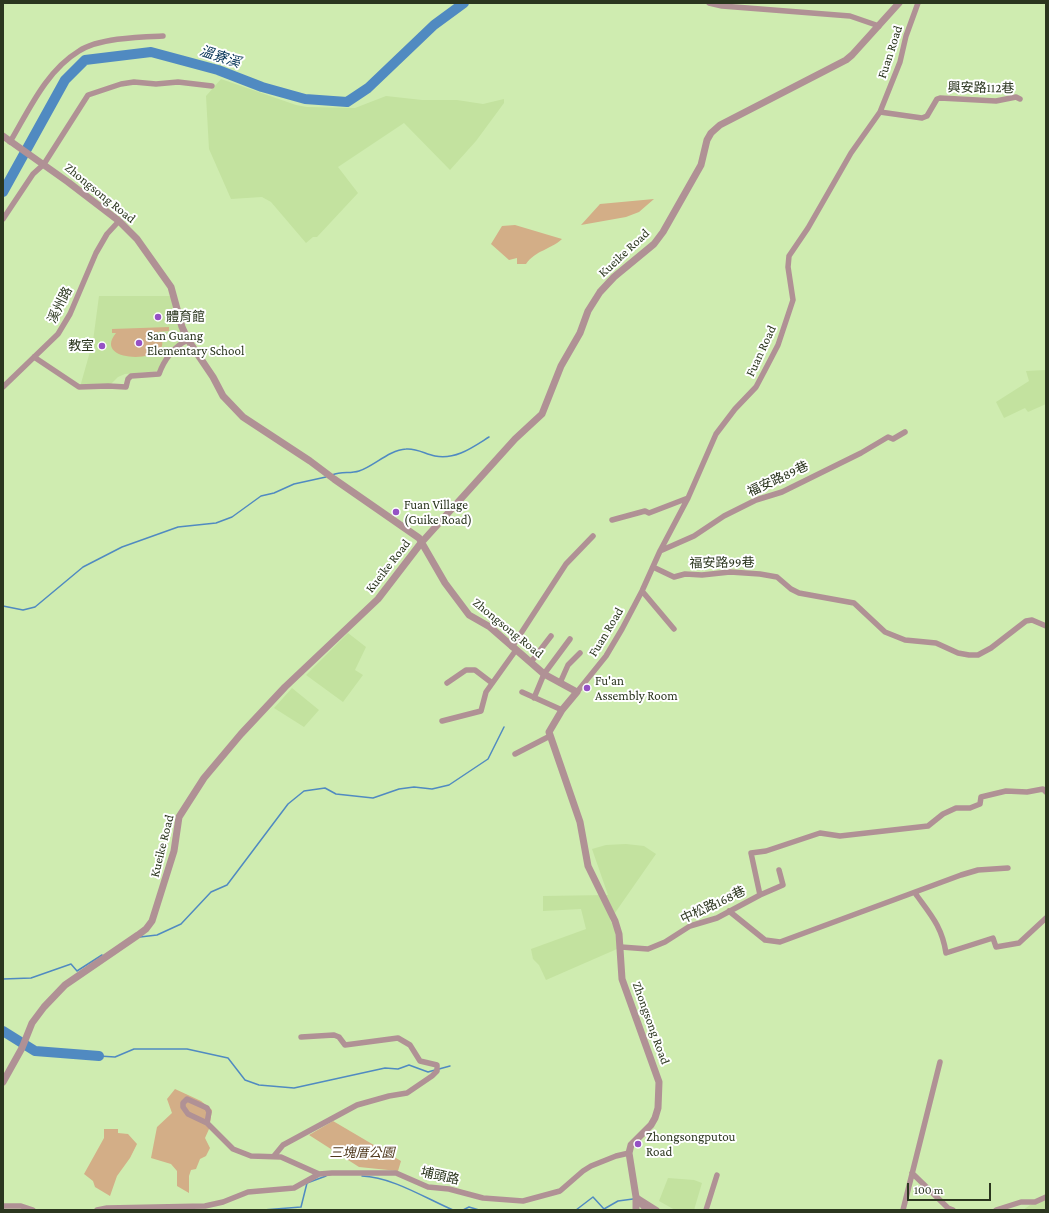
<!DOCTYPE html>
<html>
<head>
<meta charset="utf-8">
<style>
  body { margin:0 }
  #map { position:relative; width:1049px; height:1213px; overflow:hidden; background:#cfecb0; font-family:"Crimson Pro",serif }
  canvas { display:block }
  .frame { position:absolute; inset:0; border:4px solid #2b361f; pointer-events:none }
  .scale { position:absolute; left:907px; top:1183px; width:84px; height:18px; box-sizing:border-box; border:2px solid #2b361f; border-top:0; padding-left:5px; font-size:12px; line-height:14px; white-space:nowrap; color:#2b361f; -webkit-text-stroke:3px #fff; paint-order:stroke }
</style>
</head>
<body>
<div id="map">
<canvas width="1049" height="1213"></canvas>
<div class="frame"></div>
<div class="scale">100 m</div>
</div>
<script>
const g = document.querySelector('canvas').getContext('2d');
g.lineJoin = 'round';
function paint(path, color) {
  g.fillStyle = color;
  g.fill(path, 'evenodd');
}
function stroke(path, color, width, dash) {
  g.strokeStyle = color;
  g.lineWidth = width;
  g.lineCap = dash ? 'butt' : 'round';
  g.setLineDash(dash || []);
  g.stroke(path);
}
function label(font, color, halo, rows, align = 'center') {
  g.font = font + ' "Crimson Pro","Noto Sans TC",serif';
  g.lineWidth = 4;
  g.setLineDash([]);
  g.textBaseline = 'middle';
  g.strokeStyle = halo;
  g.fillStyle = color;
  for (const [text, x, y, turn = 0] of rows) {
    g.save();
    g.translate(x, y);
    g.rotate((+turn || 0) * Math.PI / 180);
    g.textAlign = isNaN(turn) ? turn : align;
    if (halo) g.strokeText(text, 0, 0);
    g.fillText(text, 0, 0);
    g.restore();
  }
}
const built = new Path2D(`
  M 221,79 L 296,105 L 307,107 L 355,108 L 386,96 L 422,100 L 457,100 L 483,104 L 504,99 L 504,103 L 476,141 L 450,170 L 404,123 L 338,167 L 358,193 L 317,237 L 313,237 L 306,243 L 271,202 L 262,197 L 231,199 L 209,149 L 206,96 Z
  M 99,296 L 175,296 L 189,341 L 180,344 L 158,371 L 125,374 L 118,377 L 110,385 L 80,387 L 93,341 Z
  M 1046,370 L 1046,404 L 1028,412 L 1025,408 L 1004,418 L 996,402 L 1029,381 L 1026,371 Z
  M 348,633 L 366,647 L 355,670 L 363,675 L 343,702 L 306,675 Z
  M 292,688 L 319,710 L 304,727 L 274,708 Z
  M 626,844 L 644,846 L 656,854 L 610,920 L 615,929 L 617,949 L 546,980 L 539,965 L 533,959 L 531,949 L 586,929 L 581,909 L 543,911 L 543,896 L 608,895 L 592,849 L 606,845 Z
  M 668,1178 L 694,1180 L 702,1183 L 694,1210 L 675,1210 L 659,1201 Z
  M 1046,1197 L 1046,1210 L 1023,1210 L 1030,1205 Z`);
const green = new Path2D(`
  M 654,199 L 639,212 L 626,217 L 581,225 L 600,204 Z
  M 515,225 L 562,239 C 550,250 536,250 526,264 L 517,264 L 517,258 L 509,260 L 491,244 L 502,226 Z
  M 169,327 L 169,331 L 156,332 C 188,363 88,367 116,333 L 112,333 L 112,329 Z
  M 175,1089 L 201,1101 L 212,1110 L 209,1129 L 205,1138 L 210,1148 L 206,1156 L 200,1159 L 196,1169 L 191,1170 L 189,1176 L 189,1193 L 177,1186 L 177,1171 L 171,1164 L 151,1158 L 157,1127 L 172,1113 L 167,1099 Z
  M 333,1121 L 401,1161 L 398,1171 L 359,1167 L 309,1135 Z
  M 104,1129 L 118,1129 L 118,1133 L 128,1134 L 137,1144 L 130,1158 L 117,1176 L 110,1196 L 95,1187 L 93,1181 L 84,1174 L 104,1138 Z`);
const stream = new Path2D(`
  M 332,475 C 342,471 350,474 359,471 C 374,466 389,450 406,449 C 417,448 425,454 435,456 C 456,460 473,447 489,437
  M 3,606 L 23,610 L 35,607 L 83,567 L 122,547 L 178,527 L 216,523 L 232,517 L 261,496 L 274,493 L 294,484 L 326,477
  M 140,937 L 157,935 L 181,924 L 211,892 L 227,885 L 288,804 L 304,791 L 325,788 L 336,794 L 373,798 L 399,789 L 414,787 L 432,789 L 449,785 L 488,759 L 504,727
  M 3,979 L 31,978 L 71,964 L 77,971 L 102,955
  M 99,1056 L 115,1057 L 134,1049 L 187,1049 L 228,1058 L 245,1080 L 259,1085 L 294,1088 L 385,1068 L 398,1069 L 409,1065 L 428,1072 L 435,1070
  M 439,1069 L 450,1066
  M 362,1176 C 392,1177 425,1198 453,1210
  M 263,1210 L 301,1207 L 307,1183 L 326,1176
  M 463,1210 L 469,1207 L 479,1210
  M 576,1210 L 593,1197 L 604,1209 L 618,1201 L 633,1199`);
const river = new Path2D(`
  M 3,192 L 65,80 L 85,60 L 151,52 L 218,70 L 262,87 L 305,99 L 347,102 L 368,88 L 434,25 L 464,3
  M 3,1031 L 35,1051 L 99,1056`);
const minor = new Path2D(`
  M 709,3 L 722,6 L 850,16 L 879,26
  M 880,112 L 922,118 L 927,116 L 937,99 L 940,98 L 996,101 L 1016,97 L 1020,99
  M 10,142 C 29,110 46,71 79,51 C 99,38 139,37 163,36
  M 3,219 L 33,174 L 44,164 L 88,95 L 121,84 L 134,82 L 156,84 L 178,82 L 212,86
  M 34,357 L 79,387 L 108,386 L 126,387 L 128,379 L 131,376 L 159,374 C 164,360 174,346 188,340
  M 3,387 L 58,334 L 70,314 L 96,253 L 107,234 L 119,221
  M 612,520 L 645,511 L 649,513 L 688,498
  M 660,551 L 694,536 L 724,516 L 756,500 L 782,492 L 861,453 L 888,437 L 893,439 L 905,432
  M 653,567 L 674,577 L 685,574 L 702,575 L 730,572 L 760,574 L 777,577 L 791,589 L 799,593 L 854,603 L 885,632 L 905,640 L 936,643 L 958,653 L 969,655 L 978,655 L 991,648 L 1026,621 L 1032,620 L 1046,626
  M 642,591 L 674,629
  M 512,647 L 566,564 L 593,536
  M 531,662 L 551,636
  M 447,683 L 466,670 L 475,670 L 492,683
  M 560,683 L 568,665 L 580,653
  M 522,692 L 562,710
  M 577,692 L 606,656 L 622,629 L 642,591 L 660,551 L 688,498 L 716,434 L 735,409 L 756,387 L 765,370 L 778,345 L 793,300 L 788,267 L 789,256 L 808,228 L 851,153 L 880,112 L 900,62 L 906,36 L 918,3
  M 534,698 L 544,674 L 570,639
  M 442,721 L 481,711 L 486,692 L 516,650
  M 515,754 L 550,736
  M 915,893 C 930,914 942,926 946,953 L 993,938 L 996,947 L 1019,943 L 1046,918
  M 760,895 L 783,885 L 779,870
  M 729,911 L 765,940 L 780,942 L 961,875 L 978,870 L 1008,868
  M 621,947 L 648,949 L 665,942 L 690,926 L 717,918 L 760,895 L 751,853 L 766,851 L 820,833 L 840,836 L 928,826 L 943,814 L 956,808 L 970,808 L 980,804 L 981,797 L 1006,791 L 1027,792 L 1043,789 L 1046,792
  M 207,1123 L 209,1112 L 207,1108 L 187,1099 L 183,1103 L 183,1107 L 188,1114 L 207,1123 L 233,1149 L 251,1156 L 281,1157 L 319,1174
  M 274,1156 L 283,1145 L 357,1105 L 389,1096 L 407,1093 L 432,1076 L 437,1071 L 437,1065 L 420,1061 L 410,1045 L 398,1038 L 345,1045 L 339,1037 L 334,1035 L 301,1037
  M 912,1173 L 948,1208 L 953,1210
  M 638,1198 L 657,1210
  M 3,1206 L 21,1206 L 33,1210
  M 97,1210 L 107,1208 L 205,1206 L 223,1202 L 248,1192 L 294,1188 L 319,1174 L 332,1173 L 396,1173 L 428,1187 L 449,1189 L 483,1198 L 523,1201 L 560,1191 L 583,1171 L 591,1166 L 616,1156 L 629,1153
  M 706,1210 L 717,1175
  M 903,1210 L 940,1062
  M 996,1210 L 1021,1202 L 1035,1202 L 1046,1197`);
const tertiary = new Path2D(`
  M 3,136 L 68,182 L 119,221 L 137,239 L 171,287 L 182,327 L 188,340 L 213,377 L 223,396 L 243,417 L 310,461 L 334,479 L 419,538 L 445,583 L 469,615 L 490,627 L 544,674 L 577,692 L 562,710 L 549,732 L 580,822 L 588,866 L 615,921 L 619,934 L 622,979 L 659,1082 L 658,1108 L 655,1118 L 651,1125 L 631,1145 L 629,1153 L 636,1197 L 647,1210
  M 3,1082 L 22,1048 L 32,1023 L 44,1007 L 65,985 L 138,935 L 146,929 L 152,921 L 174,851 L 179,817 L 204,778 L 241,734 L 285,687 L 378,599 L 421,543 L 515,439 L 542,414 L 561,366 L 580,333 L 588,311 L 600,292 L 614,277 L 654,244 L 663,232 L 701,165 L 707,140 L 711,133 L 720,125 L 846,60 L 852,55 L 899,3
  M 636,1210 L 636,1197`);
const markers = [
  [158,317,4,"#9551c5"],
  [139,343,4,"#9551c5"],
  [102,346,4,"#9551c5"],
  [396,512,4,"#9551c5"],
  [587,688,4,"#9551c5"],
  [638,1144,4,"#9551c5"]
];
const streetNames = [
  ["Fuan Road",890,52,-72],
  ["興安路112巷",981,88,1],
  ["Zhongsong Road",100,193,39],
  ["Kueike Road",624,253,-43],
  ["溪州路",60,305,-64],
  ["Fuan Road",761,351,-65],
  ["福安路89巷",778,479,-25],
  ["福安路99巷",722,563,-1],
  ["Kueike Road",388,566,-52],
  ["Zhongsong Road",508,628,39],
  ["Fuan Road",606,632,-59],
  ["Kueike Road",162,846,-76],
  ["中松路168巷",713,905,-25],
  ["Zhongsong Road",651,1023,70],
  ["埔頭路",440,1176,13]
];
const poiNames = [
  ["體育館",166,317],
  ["San Guang",147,336],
  ["Elementary School",147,351],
  ["教室",94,346,"right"],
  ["Fuan Village",404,505],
  ["(Guike Road)",404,520],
  ["Fu'an",595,681],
  ["Assembly Room",595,696],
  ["Zhongsongputou",646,1137],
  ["Road",646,1152]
];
const parkNames = [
  ["三塊厝公園",362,1153]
];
const waterNames = [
  ["溫寮溪",220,57,18]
];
paint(built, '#c3e29f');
paint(green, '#d3ae87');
stroke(stream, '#508ac1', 1.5);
stroke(river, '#508ac1', 10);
stroke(minor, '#b09195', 5.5);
stroke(tertiary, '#b09195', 7);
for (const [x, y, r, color] of markers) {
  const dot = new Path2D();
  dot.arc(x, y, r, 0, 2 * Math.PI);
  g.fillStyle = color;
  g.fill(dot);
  stroke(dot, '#fff', 1.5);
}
label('13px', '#2b361f', '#fff', streetNames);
label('13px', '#2b361f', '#fff', poiNames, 'left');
label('italic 13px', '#4e371b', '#fff', parkNames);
label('italic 14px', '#012f53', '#fff', waterNames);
</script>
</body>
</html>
